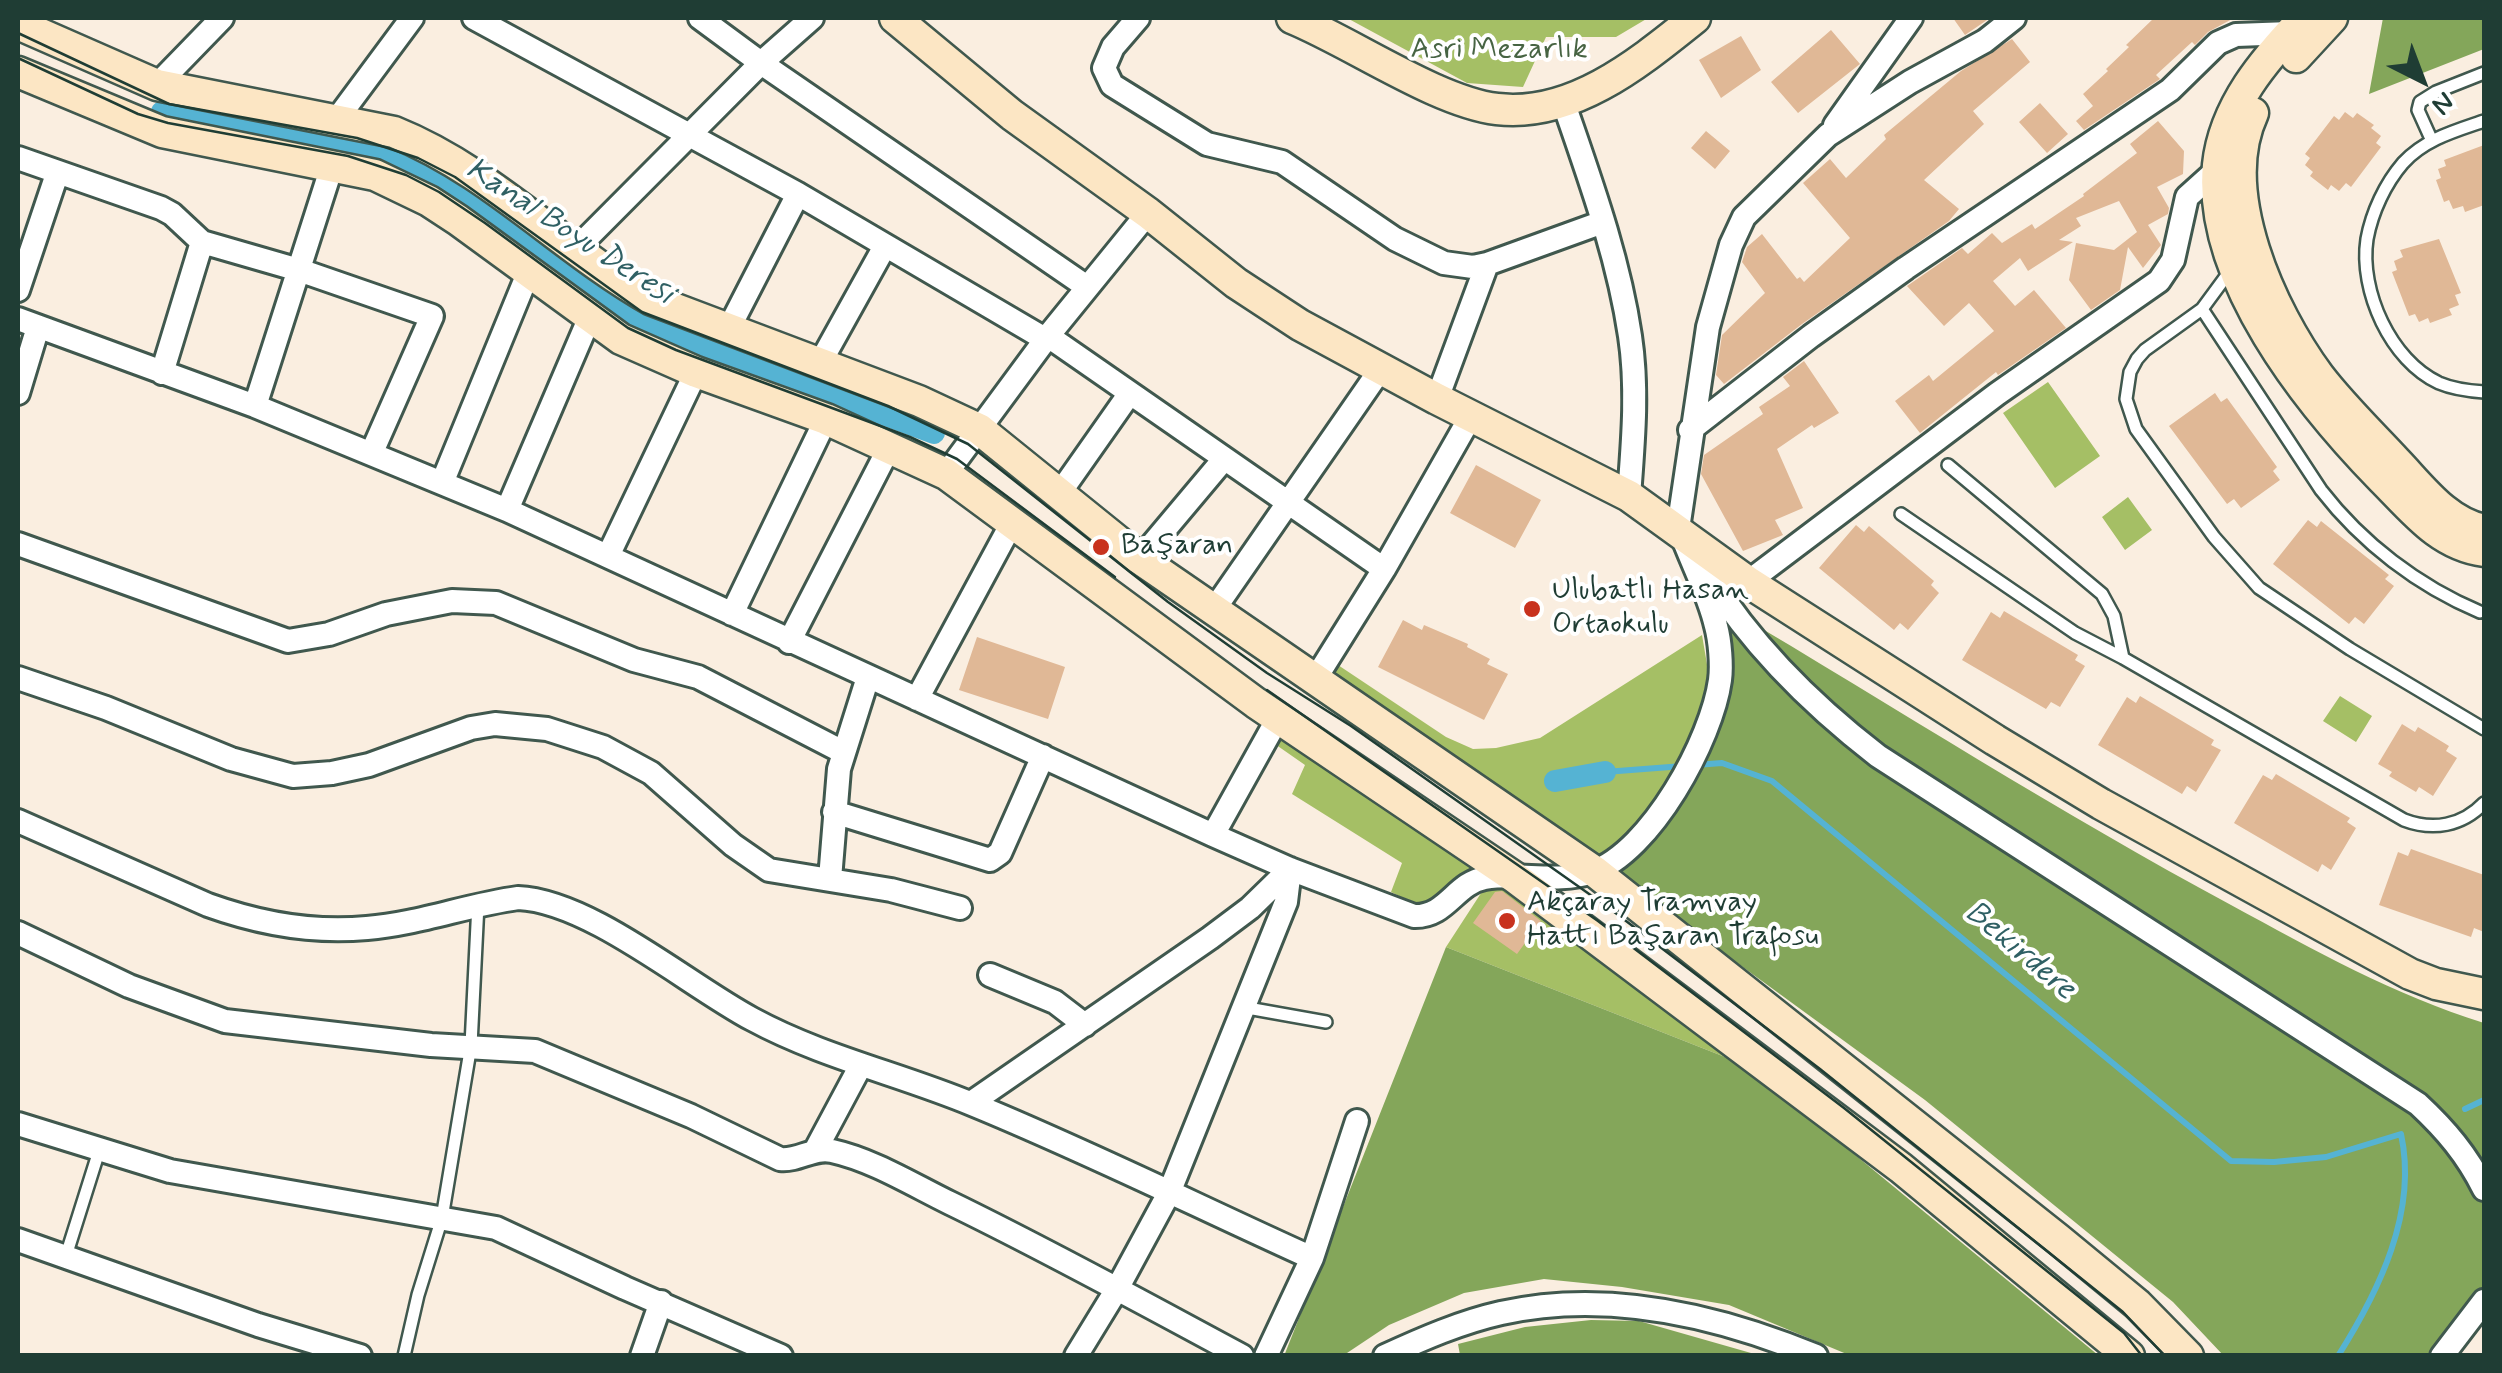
<!DOCTYPE html>
<html>
<head>
<meta charset="utf-8">
<style>
  body { margin:0 }
  #map { position:relative; width:2502px; height:1373px; overflow:hidden; background:#faeee0; font-family:Mynerve,sans-serif }
  canvas { display:block }
  .frame { position:absolute; inset:0; border:20px solid #1f3d34; pointer-events:none }
  .north { position:absolute; left:2372px; top:30px; width:100px; height:100px; -webkit-text-stroke:8px #fff; paint-order:stroke; rotate:138deg; font-size:28px; font-weight:700; line-height:40px; text-align:center; color:#1f3d34 }
  .north::after { content:''; display:block; margin:auto; width:35px; height:45px; background:#1f3d34; clip-path:polygon(50% 0,100% 100%,50% 72%,0 100%) }
</style>
</head>
<body>
<div id="map">
<canvas width="2502" height="1373"></canvas>
<div class="frame"></div>
<div class="north">N</div>
</div>
<script>
const g = document.querySelector('canvas').getContext('2d');
g.lineJoin = 'round';
function paint(path, color) {
  g.fillStyle = color;
  g.fill(path, 'evenodd');
}
function stroke(path, color, width, dash) {
  g.strokeStyle = color;
  g.lineWidth = width;
  g.lineCap = dash ? 'butt' : 'round';
  g.setLineDash(dash || []);
  g.stroke(path);
}
function label(font, color, halo, rows, align = 'center') {
  g.font = font + ' Mynerve,sans-serif';
  g.lineWidth = 8;
  g.setLineDash([]);
  g.textBaseline = 'middle';
  g.strokeStyle = halo;
  g.fillStyle = color;
  for (const [text, x, y, turn = 0] of rows) {
    g.save();
    g.translate(x, y);
    g.rotate((+turn || 0) * Math.PI / 180);
    g.textAlign = isNaN(turn) ? turn : align;
    if (halo) g.strokeText(text, 0, 0);
    g.fillText(text, 0, 0);
    g.restore();
  }
}
const green = new Path2D(`
  M 1347,18 L 1648,18 L 1616,37 L 1546,37 L 1523,87 L 1467,83 Z
  M 2048,382 L 2100,456 L 2055,488 L 2003,413 Z
  M 2128,497 L 2152,530 L 2125,550 L 2102,517 Z
  M 1702,635 L 1710,682 L 1697,734 L 1652,814 L 1596,863 L 1328,685 L 1338,665 L 1446,737 L 1473,749 L 1496,748 L 1540,738 Z
  M 2340,696 L 2372,716 L 2356,742 L 2323,721 Z
  M 1282,726 L 1493,869 L 1428,910 L 1391,892 L 1402,863 L 1292,794 L 1305,765 L 1272,742 Z
  M 1512,882 L 1763,1079 L 1725,1057 L 1446,947 L 1485,887 Z`);
const forest = new Path2D(`
  M 2383,18 L 2484,18 L 2484,49 L 2369,94 Z
  M 1729,609 C 1896,708 2060,813 2231,905 C 2314,950 2394,995 2484,1023 L 2484,1301 L 2432,1355 L 2223,1355 L 2173,1302 L 1925,1100 L 1614,873 L 1660,832 L 1685,796 L 1711,743 L 1717,627 Z
  M 1446,947 L 1725,1057 L 1763,1079 L 2098,1355 L 1849,1355 L 1729,1305 L 1622,1287 L 1544,1279 L 1464,1293 L 1389,1325 L 1344,1355 L 1284,1356 Z
  M 1591,1320 L 1639,1321 L 1758,1355 L 1460,1355 L 1458,1344 L 1525,1327 Z`);
const stream = new Path2D(`
  M 1696,765 L 1722,763 L 1772,781 L 2231,1161 L 2274,1162 L 2326,1157 L 2401,1134 C 2418,1212 2379,1291 2338,1356
  M 1605,772 L 1683,766
  M 2465,1109 L 2484,1100`);
const canal = new Path2D(`
  M 162,112 L 378,155 L 428,178 L 481,210 L 640,324 L 934,433
  M 1555,781 L 1605,772`);
const building = new Path2D(`
  M 1953,18 L 1990,18 L 1965,35 Z
  M 2154,18 L 2234,18 L 2208,32 L 2195,45 L 2192,42 L 2156,75 L 2160,79 L 2084,130 L 2076,121 L 2093,106 L 2083,94 L 2108,71 L 2106,69 L 2129,47 L 2126,45 Z
  M 1831,30 L 1860,64 L 1798,113 L 1771,82 Z
  M 1741,36 L 1761,70 L 1721,98 L 1699,60 Z
  M 2012,39 L 2030,62 L 1973,111 L 1984,124 L 1924,180 L 1959,209 L 1949,221 L 1802,324 L 1724,384 L 1716,375 L 1722,335 L 1765,293 L 1742,262 L 1747,247 L 1762,234 L 1797,279 L 1800,277 L 1804,282 L 1850,238 L 1803,183 L 1830,159 L 1846,178 L 1886,139 L 1884,135 L 1961,71 Z
  M 2040,103 L 2068,134 L 2047,153 L 2019,122 Z
  M 2345,112 L 2353,118 L 2357,113 L 2374,125 L 2371,128 L 2381,136 L 2376,143 L 2381,147 L 2351,187 L 2346,183 L 2339,191 L 2331,185 L 2328,190 L 2310,176 L 2313,172 L 2305,165 L 2310,158 L 2305,154 L 2334,116 L 2339,120 Z
  M 2158,121 L 2184,151 L 2183,174 L 2157,187 L 2169,208 L 2168,214 L 2148,225 L 2161,245 L 2143,268 L 2128,247 L 2120,290 L 2091,310 L 2069,280 L 2076,243 L 2114,250 L 2137,232 L 2119,201 L 2076,218 L 2081,226 L 2059,240 L 2073,242 L 2028,271 L 2020,258 L 1993,281 L 2015,306 L 2034,290 L 2066,328 L 1998,375 L 1996,372 L 1920,433 L 1895,401 L 1929,375 L 1933,381 L 1994,331 L 1969,303 L 1944,326 L 1907,286 L 1962,248 L 1968,254 L 1992,233 L 2002,243 L 2032,224 L 2035,229 L 2084,196 L 2083,194 L 2137,153 L 2130,144 Z
  M 1706,131 L 1730,151 L 1715,169 L 1691,148 Z
  M 2484,145 L 2484,205 L 2465,212 L 2463,206 L 2453,209 L 2449,200 L 2444,202 L 2436,180 L 2441,178 L 2438,169 L 2446,166 L 2444,160 Z
  M 2439,239 L 2461,293 L 2455,295 L 2459,305 L 2449,309 L 2452,315 L 2430,323 L 2428,318 L 2419,322 L 2415,314 L 2409,316 L 2392,272 L 2397,270 L 2394,261 L 2403,257 L 2400,250 Z
  M 1804,361 L 1839,413 L 1814,428 L 1812,425 L 1777,449 L 1803,508 L 1775,520 L 1783,535 L 1743,551 L 1701,474 L 1704,455 L 1763,414 L 1759,407 L 1790,386 L 1783,377 Z
  M 2215,393 L 2221,402 L 2227,398 L 2277,467 L 2273,471 L 2280,480 L 2241,508 L 2234,499 L 2227,504 L 2169,426 Z
  M 1476,465 L 1541,500 L 1515,548 L 1450,513 Z
  M 2308,520 L 2317,527 L 2321,521 L 2389,575 L 2385,579 L 2394,586 L 2364,624 L 2355,617 L 2349,624 L 2273,564 Z
  M 1856,525 L 1864,532 L 1869,526 L 1934,581 L 1931,585 L 1939,593 L 1908,630 L 1900,623 L 1894,630 L 1819,568 Z
  M 2004,611 L 2078,655 L 2075,660 L 2085,666 L 2060,707 L 2051,702 L 2046,709 L 1962,660 L 1991,612 L 2000,618 Z
  M 1403,620 L 1422,630 L 1424,625 L 1468,644 L 1467,647 L 1490,659 L 1487,664 L 1508,674 L 1484,720 L 1378,667 Z
  M 977,637 L 1065,667 L 1048,719 L 959,690 Z
  M 2140,696 L 2214,740 L 2211,745 L 2221,750 L 2196,792 L 2187,786 L 2182,794 L 2098,745 L 2127,697 L 2136,703 Z
  M 2402,724 L 2415,732 L 2418,727 L 2449,746 L 2446,751 L 2457,758 L 2433,796 L 2419,787 L 2416,792 L 2389,776 L 2392,772 L 2378,764 Z
  M 2276,774 L 2350,818 L 2347,822 L 2356,828 L 2331,870 L 2322,864 L 2318,872 L 2234,823 L 2263,775 L 2272,780 Z
  M 2411,849 L 2484,875 L 2484,932 L 2474,928 L 2471,937 L 2379,905 L 2398,852 L 2408,856 Z
  M 1495,892 L 1502,891 L 1541,921 L 1517,954 L 1473,923 Z`);
const lane = new Path2D(`
  M 2484,121 C 2455,131 2425,139 2403,163 C 2385,184 2372,212 2367,239 C 2359,291 2391,361 2439,383 C 2453,389 2469,391 2484,392
  M 2432,141 L 2418,110 L 2420,102 L 2436,92 L 2484,73
  M 2230,271 L 2202,309 L 2145,350 L 2137,359 L 2130,372 L 2126,399 L 2136,429 L 2214,537 L 2259,588 L 2350,649 L 2484,729
  M 2202,309 L 2321,490 C 2362,543 2418,586 2480,612
  M 1948,465 L 2102,594 L 2114,616 L 2123,658 L 2404,820 C 2433,831 2462,826 2484,803
  M 1901,514 L 2075,633 L 2123,658
  M 1242,1007 L 1326,1022
  M 65,1259 L 99,1151
  M 404,1356 L 418,1295 L 442,1218 L 471,1045 L 478,904`);
const street = new Path2D(`
  M 474,18 L 798,194 L 1045,339
  M 700,18 L 761,63 L 1087,287
  M 1138,18 L 1113,47 L 1104,68 L 1112,85 L 1207,144 L 1282,162 L 1395,239 L 1444,263 L 1473,267 L 1487,264 L 1603,222
  M 157,85 L 222,18
  M 1563,101 C 1589,177 1618,255 1630,336 C 1638,389 1633,443 1629,496
  M 337,119 L 412,18
  M 1835,125 L 1911,18
  M 18,158 L 161,208 L 172,214 L 202,242 L 299,270 L 432,316 L 372,452
  M 577,248 L 761,63 L 812,18
  M 18,290 L 57,174
  M 18,319 L 255,406 L 507,510 L 1213,835 L 1290,869 L 1414,916 C 1447,917 1455,883 1485,878 C 1521,872 1556,884 1592,872 C 1651,852 1712,739 1720,680 C 1722,665 1720,641 1716,626 C 1709,595 1692,563 1681,533
  M 728,330 L 798,194
  M 1048,336 L 1384,569
  M 820,363 L 885,246
  M 162,373 L 202,242
  M 18,393 L 38,327
  M 1437,399 L 1487,264
  M 255,406 L 332,166
  M 1690,430 L 1811,336 L 1906,268 L 2170,90 L 2218,43 L 2236,35 L 2290,33
  M 946,474 L 1048,336 L 1148,213
  M 442,483 L 529,271
  M 1059,494 L 1130,393
  M 507,510 L 589,319
  M 1685,540 L 1678,529 L 1708,327 L 1731,245 L 1744,217 L 1828,135 L 1910,82 L 1985,41 L 2014,18
  M 18,544 L 288,641 L 329,634 L 386,614 L 452,601 L 496,603 L 634,660 L 698,677 L 843,752
  M 608,556 L 696,372
  M 1140,559 L 1224,459
  M 1708,575 C 1752,646 1812,705 1878,756 L 2418,1104 C 2446,1130 2467,1155 2484,1189
  M 1748,582 L 1997,394 L 2159,281 L 2173,260 L 2187,197 L 2217,170
  M 1213,611 L 1380,370
  M 732,614 L 826,419
  M 789,642 L 890,446
  M 18,678 L 106,708 L 231,759 L 293,776 L 332,773 L 369,765 L 471,728 L 495,724 L 547,729 L 603,747 L 651,773 L 733,845 L 769,870 L 891,890 L 960,908
  M 1314,681 L 1384,569 L 1471,416
  M 917,699 L 1013,521
  M 834,812 L 990,860 L 1000,853 L 1043,756
  M 18,821 L 208,905 C 258,923 314,933 367,928 C 418,924 467,905 518,898 C 590,901 688,985 752,1019 C 822,1057 900,1074 972,1104 C 1087,1151 1199,1207 1312,1258 L 1266,1356
  M 1213,835 L 1278,718
  M 830,879 L 839,769 L 868,677
  M 18,933 L 129,986 L 225,1021 L 431,1045 L 535,1051 L 691,1116 L 780,1159 C 799,1161 813,1147 832,1151 C 873,1160 913,1185 950,1203 C 1049,1251 1145,1304 1242,1356
  M 990,975 L 1055,1002 L 1085,1025
  M 971,1103 L 1210,938 L 1250,908 L 1290,869
  M 18,1124 L 170,1171 L 496,1228 L 625,1288 L 781,1356
  M 815,1151 L 861,1065
  M 18,1240 L 258,1325 L 360,1356
  M 1312,1258 L 1357,1121
  M 642,1356 L 661,1302
  M 1076,1356 L 1117,1289 L 1169,1193 L 1286,902 L 1290,869
  M 1385,1356 C 1422,1339 1461,1322 1501,1313 C 1607,1289 1717,1315 1816,1356
  M 2442,1356 L 2484,1301`);
const secondary = new Path2D(`
  M 895,18 L 1012,115 L 1148,213 L 1236,283 L 1300,325 L 1437,399 L 1629,496 L 1748,582 L 1995,740 L 2101,804 L 2410,974 L 2436,984 L 2484,994
  M 1292,18 C 1351,42 1437,102 1497,109 C 1573,118 1640,62 1695,18
  M 2304,18 C 2265,59 2224,106 2218,165 C 2207,278 2308,403 2382,479 C 2413,510 2439,545 2484,551
  M 18,24 L 157,85 L 394,132 C 491,171 562,249 652,300 L 919,401 L 979,429 L 1140,559 L 1594,871 L 2058,1239 L 2137,1304 L 2188,1356
  M 2296,57 L 2332,18
  M 18,72 L 162,132 L 375,175 L 429,201 L 458,220 L 621,339 L 696,372 L 826,419 L 946,474 L 1256,703 L 1514,877 L 1901,1168 L 2129,1356
  M 2253,113 C 2216,192 2271,311 2319,376 C 2342,406 2370,433 2396,461 C 2422,488 2446,522 2484,530`);
const tram = new Path2D(`
  M 18,33 L 169,104 L 357,138 L 418,158 L 455,177 L 642,312 L 888,406 L 968,444 L 1168,602 L 1267,673 L 1351,726 L 1609,908 L 1820,1069 L 2123,1312 L 2165,1356
  M 18,58 L 138,114 L 168,123 L 348,156 L 406,175 L 439,192 L 485,223 L 628,328 L 676,350 L 910,437 L 957,459 L 1115,577
  M 1267,690 L 1598,921 L 1844,1108 L 2124,1333 L 2142,1356`);
const markers = [
  [1101,547,10,"#c8321e"],
  [1532,609,10,"#c8321e"],
  [1507,921,10,"#c8321e"]
];
const parkNames = [
  ["Asri Mezarlık",1499,51]
];
const poiNames = [
  ["Başaran",1121,547],
  ["Ulubatlı Hasan",1552,592],
  ["Ortaokulu",1552,626],
  ["Akçaray Tramvay",1527,904],
  ["Hattı Başaran Trafosu",1527,938]
];
const waterNames = [
  ["Kanal Boyu Deresi",569,233,33],
  ["Bekirdere",2019,952,40]
];
paint(green, '#a5bf65');
paint(forest, '#84a65a');
stroke(stream, '#55b3d3', 6);
stroke(canal, '#55b3d3', 22);
paint(building, '#e0b896');
stroke(lane, '#40584e', 16);
stroke(street, '#40584e', 28);
stroke(secondary, '#40584e', 35);
stroke(lane, '#fff', 11);
stroke(street, '#fff', 22);
stroke(secondary, '#fce6c4', 30);
stroke(tram, '#1f3d34', 2.5);
for (const [x, y, r, color] of markers) {
  const dot = new Path2D();
  dot.arc(x, y, r, 0, 2 * Math.PI);
  g.fillStyle = color;
  g.fill(dot);
  stroke(dot, '#fff', 4);
}
label('30px', '#476443', '#fff', parkNames);
label('30px', '#1f3d34', '#fff', poiNames, 'left');
label('italic 32px', '#2f6064', '#fff', waterNames);
</script>
</body>
</html>
